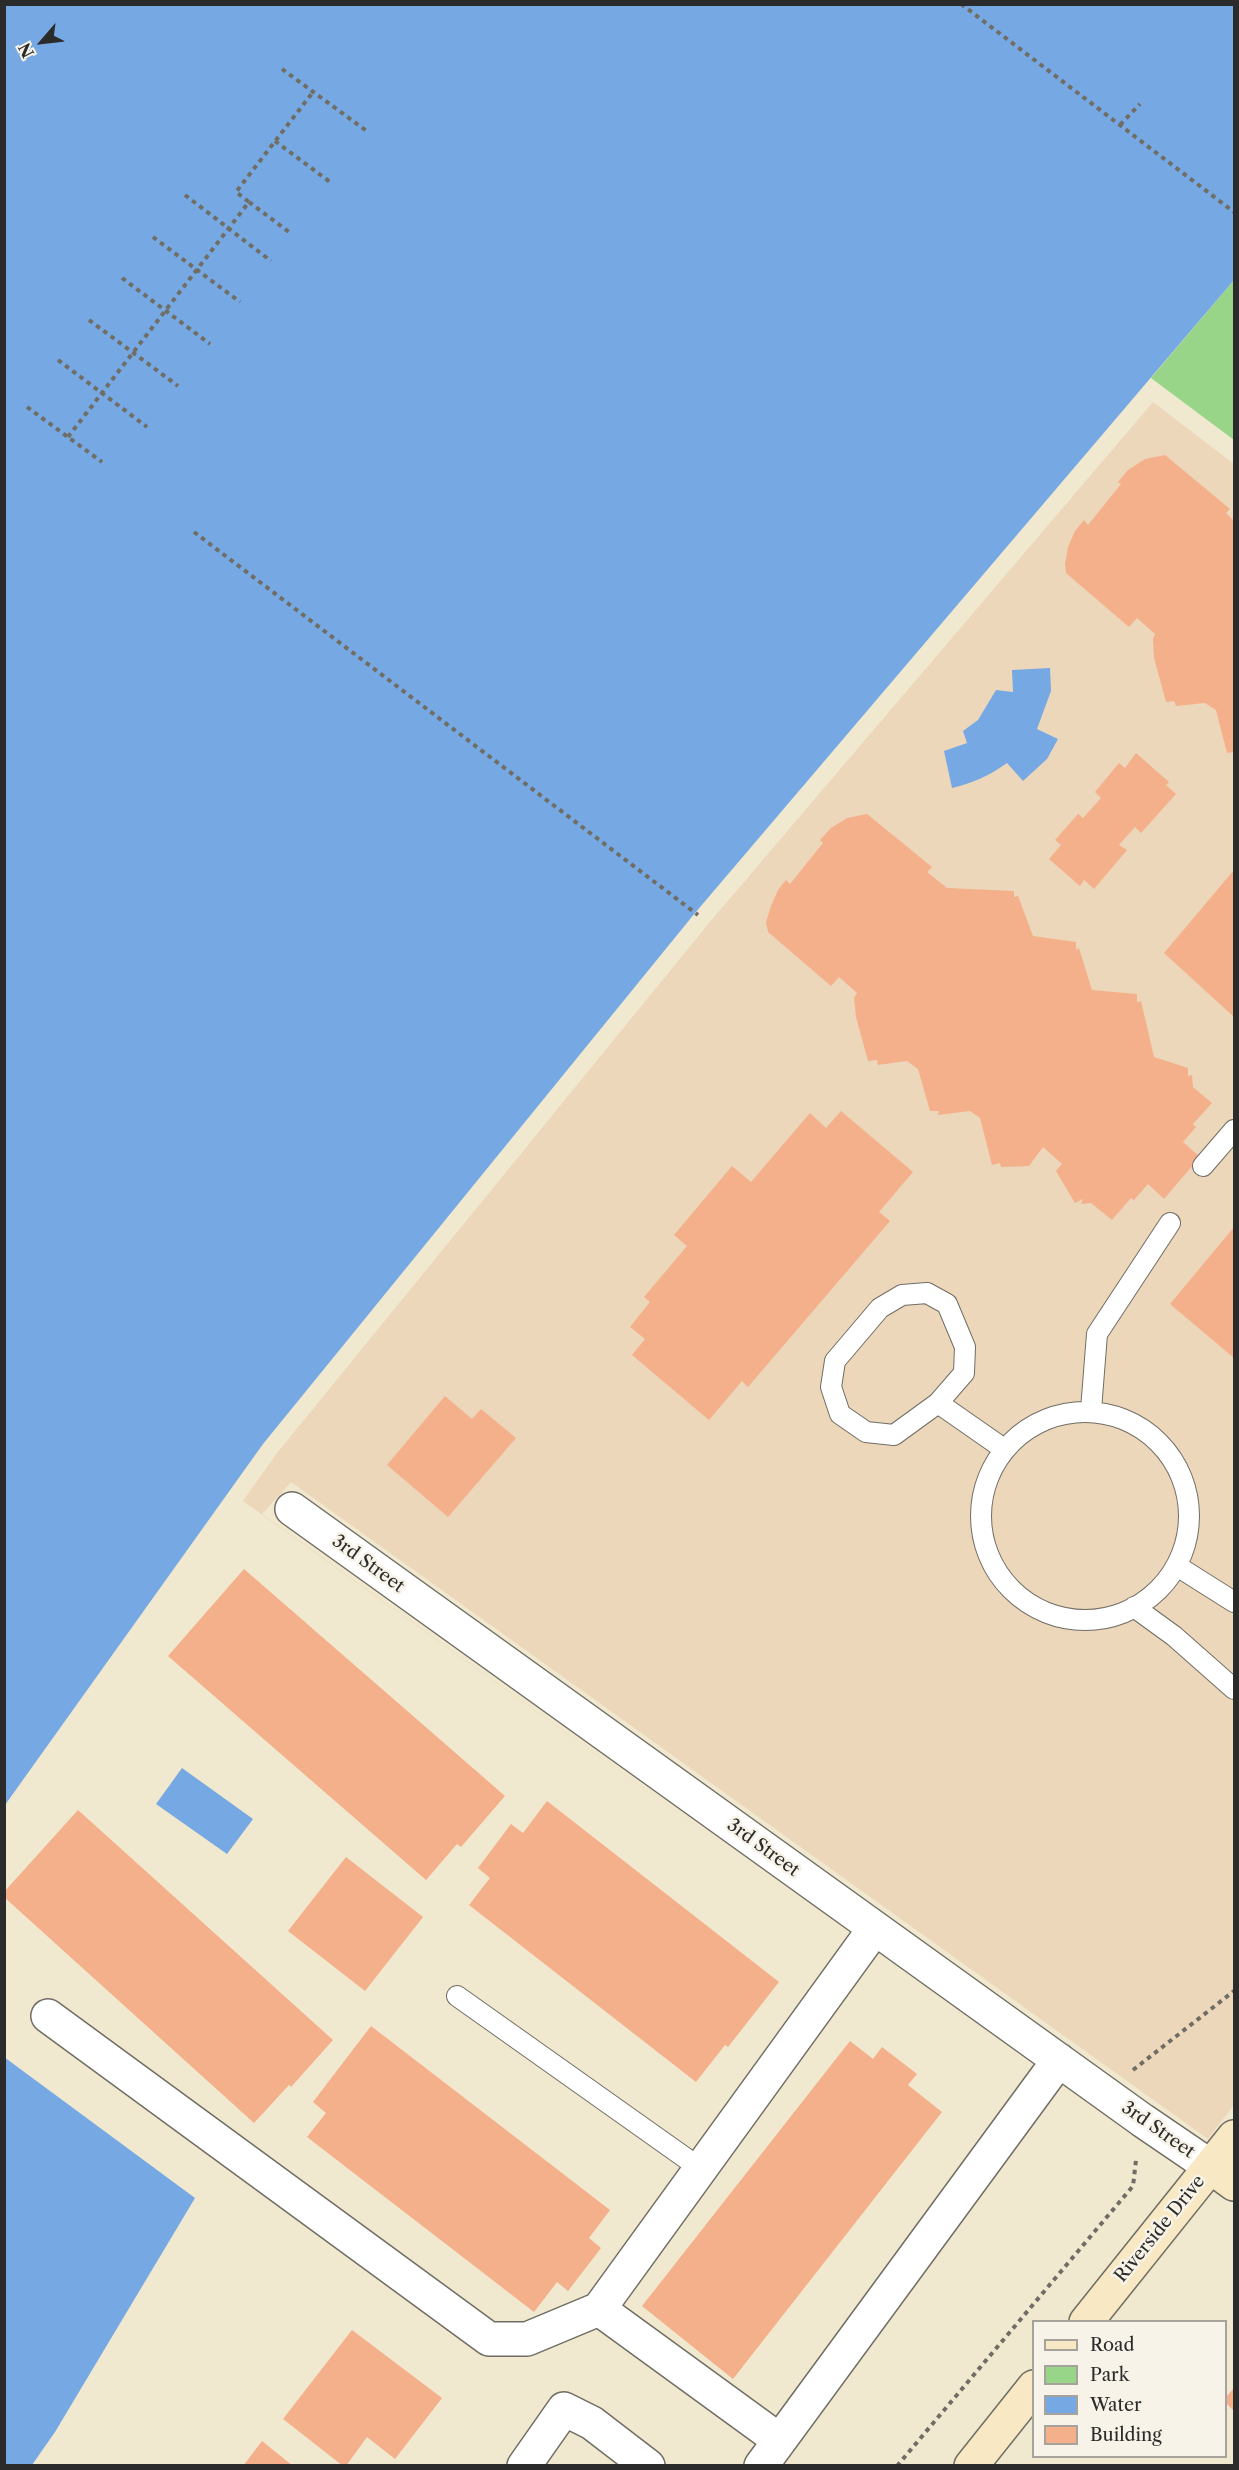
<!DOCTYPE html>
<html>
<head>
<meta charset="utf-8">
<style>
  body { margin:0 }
  #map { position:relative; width:1239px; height:2470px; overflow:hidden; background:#f0e8cf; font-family:"Libre Caslon Text",serif }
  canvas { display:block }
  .frame { position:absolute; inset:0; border:6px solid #2b2b2b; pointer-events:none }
  .legend { position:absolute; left:1032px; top:2320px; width:195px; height:138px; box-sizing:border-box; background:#f7f3e8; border:2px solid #a5a39c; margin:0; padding:8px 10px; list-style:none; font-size:18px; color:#2b2b2b }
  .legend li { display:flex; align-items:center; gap:12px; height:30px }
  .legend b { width:30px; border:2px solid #a5a39c }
  .north { position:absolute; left:12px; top:12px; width:60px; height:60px; -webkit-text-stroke:4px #f7f3e8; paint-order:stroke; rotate:242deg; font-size:16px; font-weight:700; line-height:24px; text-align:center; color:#2b2b2b }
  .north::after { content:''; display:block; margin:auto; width:21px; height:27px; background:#2b2b2b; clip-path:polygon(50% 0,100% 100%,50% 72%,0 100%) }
</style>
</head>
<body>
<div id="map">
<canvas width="1239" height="2470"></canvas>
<div class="frame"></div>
<ul class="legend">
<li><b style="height:8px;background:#f8e8c3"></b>Road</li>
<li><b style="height:16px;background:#98d589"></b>Park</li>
<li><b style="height:16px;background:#76a9e3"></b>Water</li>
<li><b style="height:16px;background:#f4b08a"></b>Building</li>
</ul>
<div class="north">N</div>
</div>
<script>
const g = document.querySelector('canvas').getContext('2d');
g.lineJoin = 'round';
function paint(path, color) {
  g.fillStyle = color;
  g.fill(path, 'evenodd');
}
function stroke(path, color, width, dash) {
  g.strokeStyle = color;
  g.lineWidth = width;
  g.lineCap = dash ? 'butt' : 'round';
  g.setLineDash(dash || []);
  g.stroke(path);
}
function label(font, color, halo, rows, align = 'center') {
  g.font = font + ' "Libre Caslon Text",serif';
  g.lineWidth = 5;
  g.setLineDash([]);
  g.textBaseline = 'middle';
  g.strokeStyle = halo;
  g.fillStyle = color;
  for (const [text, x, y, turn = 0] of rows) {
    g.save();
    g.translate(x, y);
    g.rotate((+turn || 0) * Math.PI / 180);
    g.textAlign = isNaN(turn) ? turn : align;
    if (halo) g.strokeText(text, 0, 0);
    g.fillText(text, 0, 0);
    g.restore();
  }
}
const built = new Path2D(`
  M 1153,402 L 1234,464 L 1234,2105 L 1208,2139 L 291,1482 L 262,1514 L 846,1934 L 243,1501 L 277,1453 L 709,923 Z`);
const green = new Path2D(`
  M 1234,280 L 1234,440 L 1151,378 Z`);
const water = new Path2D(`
  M 5,4 L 1234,5 L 1234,280 L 695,913 L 263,1444 L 5,1805 Z
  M 1050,668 L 1051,691 L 1037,729 L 1058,739 L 1047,759 L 1023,781 L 1007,763 C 989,776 973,783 952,788 L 944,751 L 967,743 L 963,731 L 978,720 L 996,690 L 1013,692 L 1012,670 Z
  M 182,1768 L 253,1819 L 227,1854 L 156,1804 Z
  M 4,2057 L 195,2198 L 55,2432 L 32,2465 L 5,2465 Z`);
const building = new Path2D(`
  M 1165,455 L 1230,509 L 1226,513 L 1234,521 L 1234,752 L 1227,753 L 1216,710 L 1205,703 L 1176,706 L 1174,701 L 1166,702 L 1154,658 L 1153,639 L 1155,634 L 1137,618 L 1129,627 L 1066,573 L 1065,564 L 1068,547 L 1075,531 L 1084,520 L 1088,525 L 1121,484 L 1118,482 L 1128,470 L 1145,459 Z
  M 1136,753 L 1169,782 L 1166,785 L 1176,794 L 1141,833 L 1135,827 L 1119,845 L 1127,850 L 1094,889 L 1084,880 L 1080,886 L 1049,859 L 1061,845 L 1055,840 L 1078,814 L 1083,818 L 1101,798 L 1095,792 L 1119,763 L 1125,768 Z
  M 867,814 L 932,867 L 927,872 L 947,888 L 1014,891 L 1014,897 L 1018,896 L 1033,936 L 1076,942 L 1076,950 L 1079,948 L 1092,990 L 1137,994 L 1137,1002 L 1141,1001 L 1154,1057 L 1188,1068 L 1188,1076 L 1192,1075 L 1193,1087 L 1212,1103 L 1193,1124 L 1196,1127 L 1183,1142 L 1200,1157 L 1164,1199 L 1148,1184 L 1134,1200 L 1131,1198 L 1112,1220 L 1091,1203 L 1081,1204 L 1083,1199 L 1075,1203 L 1056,1171 L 1062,1164 L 1043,1147 L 1029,1166 L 1001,1167 L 1000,1163 L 992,1165 L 980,1118 L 970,1111 L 938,1115 L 939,1111 L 930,1111 L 918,1069 L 907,1061 L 878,1065 L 877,1060 L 868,1061 L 856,1017 L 854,998 L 857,993 L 839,977 L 831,986 L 768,932 L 766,922 L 771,906 L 778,890 L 786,880 L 790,884 L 823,843 L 820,840 L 831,828 L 847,818 Z
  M 1234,870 L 1234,1017 L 1164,953 Z
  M 841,1111 L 913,1172 L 879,1212 L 890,1221 L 748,1387 L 742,1381 L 709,1420 L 632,1355 L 645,1339 L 630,1327 L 650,1302 L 644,1297 L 687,1246 L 674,1235 L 732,1166 L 751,1182 L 810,1113 L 826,1128 Z
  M 1234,1227 L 1234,1358 L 1170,1304 Z
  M 445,1396 L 472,1419 L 481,1409 L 516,1438 L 448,1517 L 387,1465 Z
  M 244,1569 L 505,1796 L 461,1847 L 457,1844 L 426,1880 L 168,1656 Z
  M 547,1801 L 779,1982 L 728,2047 L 725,2045 L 696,2082 L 469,1905 L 490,1878 L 478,1868 L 511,1824 L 523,1833 Z
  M 78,1810 L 333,2040 L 291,2087 L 289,2085 L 254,2123 L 4,1897 L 4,1892 Z
  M 346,1857 L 423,1917 L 365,1991 L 288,1931 Z
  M 371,2026 L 610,2210 L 589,2238 L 601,2248 L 568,2291 L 557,2282 L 534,2312 L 307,2137 L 326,2113 L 313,2102 Z
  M 850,2041 L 873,2059 L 882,2047 L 917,2074 L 908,2085 L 942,2112 L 733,2379 L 642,2306 Z
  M 352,2330 L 442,2398 L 395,2459 L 367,2437 L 346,2466 L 343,2466 L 283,2419 Z
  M 1234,2388 L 1234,2411 L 1226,2403 L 1226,2397 Z
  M 262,2441 L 293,2466 L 243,2466 Z`);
const path = new Path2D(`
  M 961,4 L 1234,212
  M 282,69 L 368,132
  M 1120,125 L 1140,104
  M 275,141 L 330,182
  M 185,195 L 271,261
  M 249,202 L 289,232
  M 153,237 L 240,302
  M 122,278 L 210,344
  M 89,320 L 178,386
  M 58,360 L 147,427
  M 27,407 L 102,462
  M 68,437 L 249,202 L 236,192 L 313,92
  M 194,532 L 698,915
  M 1133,2070 L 1234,1991
  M 897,2466 L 1133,2186 L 1136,2160`);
const lane = new Path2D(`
  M 1203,1166 L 1234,1130
  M 938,1403 L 964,1373 L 965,1347 L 947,1304 L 927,1293 L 902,1295 L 880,1308 L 835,1361 L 831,1387 L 840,1414 L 866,1432 L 894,1435 L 938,1403 L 1004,1449
  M 1091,1410 L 1097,1334 L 1170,1223
  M981 1516a104 104 0 1 1 208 0a104 104 0 1 1-208 0Z
  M 1177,1566 L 1234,1602
  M 1134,1607 L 1174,1636 L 1234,1689
  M 457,1996 L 701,2169`);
const street = new Path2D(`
  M 292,1509 L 1142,2120 L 1211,2167
  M 48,2016 L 489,2339 L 527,2339 L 599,2309 L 875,1928
  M 599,2309 L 779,2440
  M 524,2466 L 564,2409 L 592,2423 L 648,2466
  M 761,2466 L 1059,2060`);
const secondary = new Path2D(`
  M 1211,2167 L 1234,2184
  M 1086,2322 L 1234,2137
  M 971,2466 L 1034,2387`);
const streetNames = [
  ["3rd Street",368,1564,36],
  ["3rd Street",763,1848,36],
  ["3rd Street",1158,2130,35],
  ["Riverside Drive",1160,2229,-51]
];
paint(built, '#edd7bb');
paint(green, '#98d589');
paint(water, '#76a9e3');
paint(building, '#f4b08a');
stroke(lane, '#706d64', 22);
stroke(street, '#706d64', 36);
stroke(secondary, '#706d64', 36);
stroke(path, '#706d64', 4, [4.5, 4.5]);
stroke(lane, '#fff', 20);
stroke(street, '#fff', 33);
stroke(secondary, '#f8e8c3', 33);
label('18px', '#2b2b2b', '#f7f3e8', streetNames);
</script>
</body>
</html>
